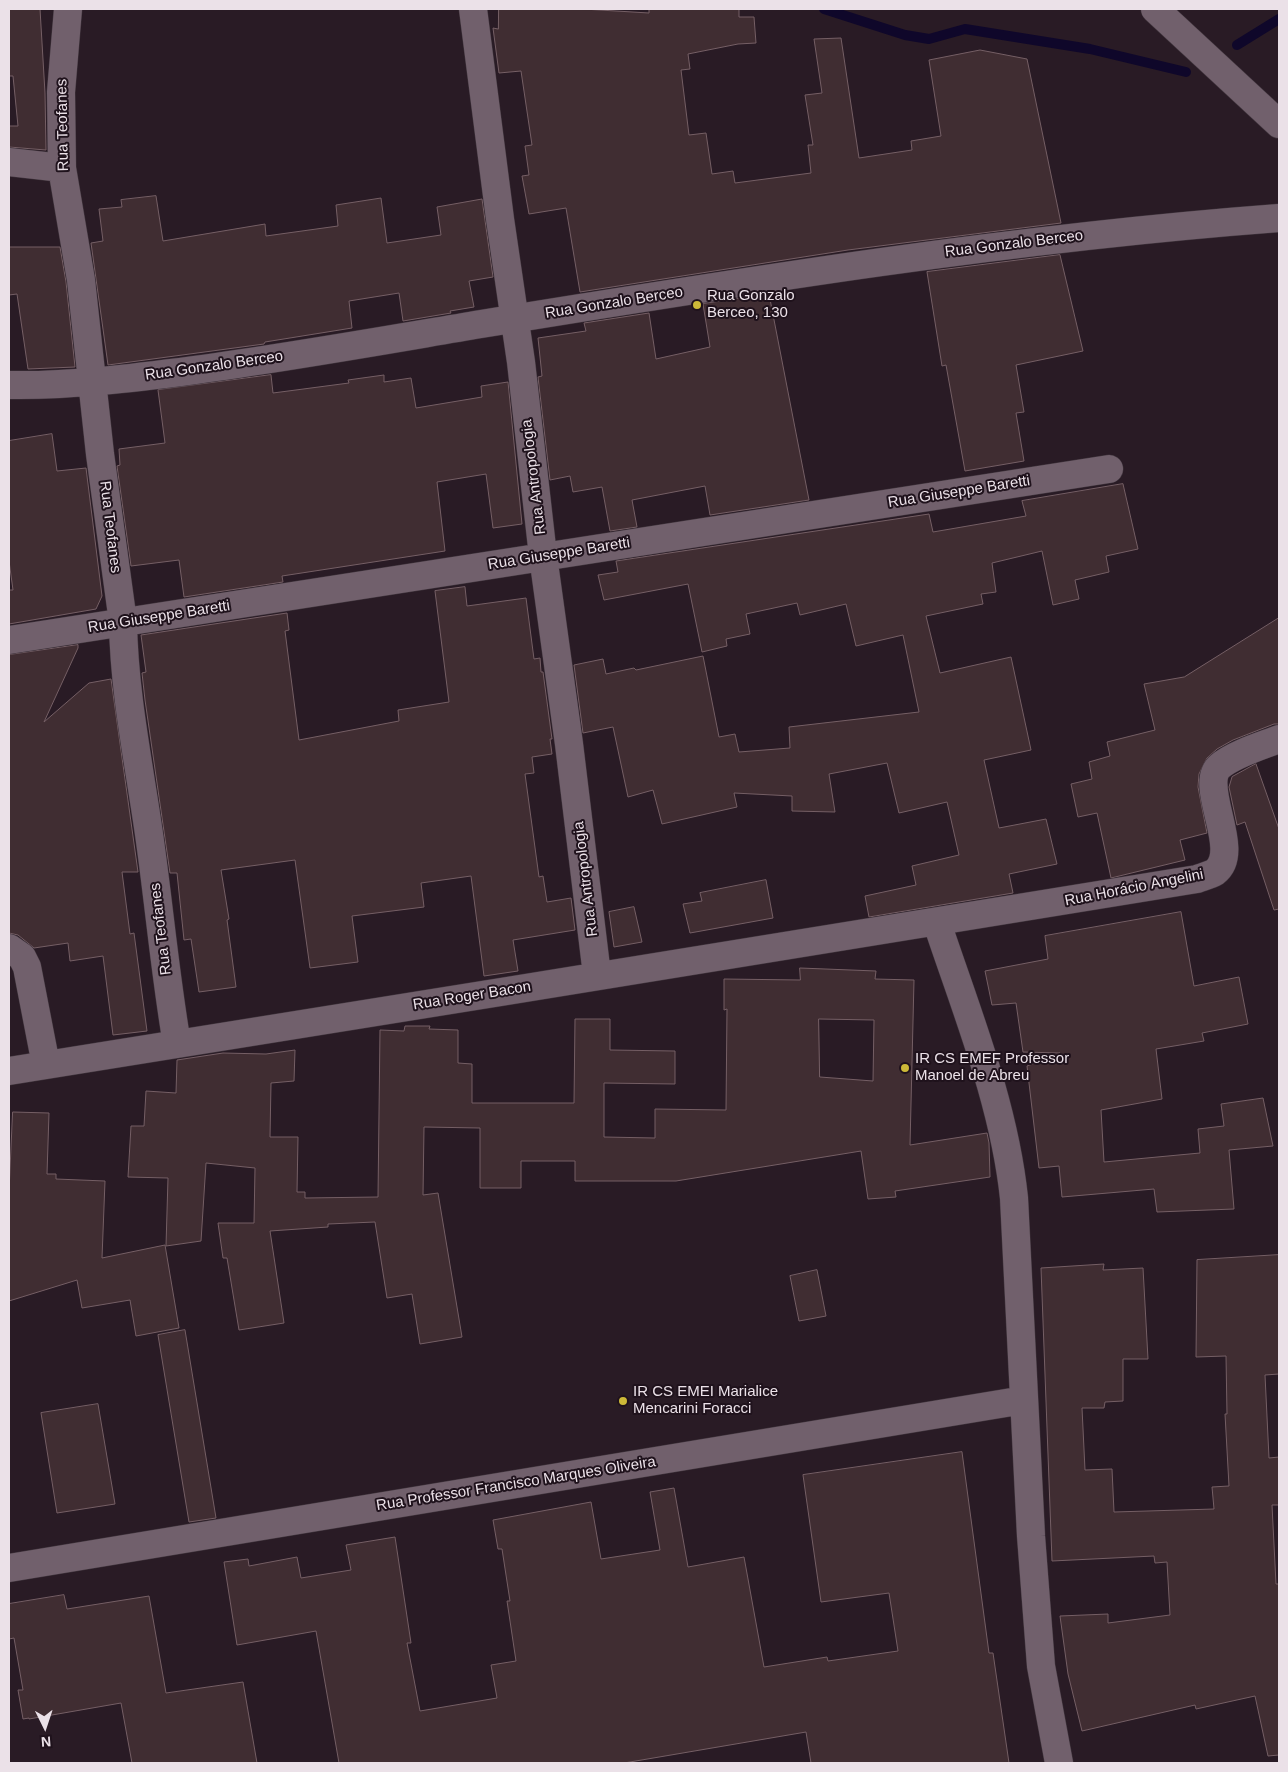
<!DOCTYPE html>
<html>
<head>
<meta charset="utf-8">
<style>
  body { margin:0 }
  #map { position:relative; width:1288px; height:1772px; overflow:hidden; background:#291b25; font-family:Helvetica,sans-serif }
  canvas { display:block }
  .frame { position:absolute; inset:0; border:10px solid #ebe1e8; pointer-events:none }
  .north { position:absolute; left:20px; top:1702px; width:50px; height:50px; -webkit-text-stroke:4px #1f121c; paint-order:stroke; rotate:176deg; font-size:14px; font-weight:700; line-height:20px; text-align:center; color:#ebe1e8 }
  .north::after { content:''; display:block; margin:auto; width:18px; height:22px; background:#ebe1e8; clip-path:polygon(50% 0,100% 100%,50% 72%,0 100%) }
</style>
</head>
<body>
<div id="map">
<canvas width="1288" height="1772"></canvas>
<div class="frame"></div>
<div class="north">N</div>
</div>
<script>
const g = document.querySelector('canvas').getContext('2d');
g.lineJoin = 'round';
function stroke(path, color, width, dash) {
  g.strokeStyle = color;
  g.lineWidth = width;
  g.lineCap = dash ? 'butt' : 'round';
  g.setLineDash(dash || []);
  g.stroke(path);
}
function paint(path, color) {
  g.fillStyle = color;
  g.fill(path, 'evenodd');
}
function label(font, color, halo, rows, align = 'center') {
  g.font = font + ' Helvetica,sans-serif';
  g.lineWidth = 4;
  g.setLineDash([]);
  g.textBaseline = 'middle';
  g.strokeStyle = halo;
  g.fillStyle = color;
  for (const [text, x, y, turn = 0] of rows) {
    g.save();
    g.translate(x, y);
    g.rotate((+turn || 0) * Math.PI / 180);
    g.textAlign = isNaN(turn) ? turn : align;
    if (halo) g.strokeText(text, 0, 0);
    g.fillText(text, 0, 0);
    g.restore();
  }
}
const stream = new Path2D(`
  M 824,9 L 905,35 L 929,39 L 965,29 L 1090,49 L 1186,72
  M 1237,45 L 1279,19`);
const building = new Path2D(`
  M 9,9 L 40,9 L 45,93 L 46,150 L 9,147 L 9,126 L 18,126 L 13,76 L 9,76 Z
  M 499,9 L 583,9 L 649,13 L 649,9 L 739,9 L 739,17 L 754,17 L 756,43 L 738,44 L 688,54 L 690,69 L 681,70 L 689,135 L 706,133 L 712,174 L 733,171 L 735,183 L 811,173 L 808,145 L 813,145 L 805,95 L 822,93 L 814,39 L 841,38 L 859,158 L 912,150 L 911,141 L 941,136 L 929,60 L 980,50 L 1027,59 L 1061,223 L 848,250 L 580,292 L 566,208 L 529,214 L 522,176 L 529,175 L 525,146 L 532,145 L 521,71 L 499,73 L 493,28 L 498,29 Z
  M 156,196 L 163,241 L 265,224 L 266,236 L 338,226 L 336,205 L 381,198 L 387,243 L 441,235 L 437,207 L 482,199 L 493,277 L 469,281 L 474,307 L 450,311 L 451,313 L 403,321 L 399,293 L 349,301 L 352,328 L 265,342 L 264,344 L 108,365 L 91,243 L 103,241 L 99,209 L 122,207 L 121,200 Z
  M 9,247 L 60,247 L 66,282 L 75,367 L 28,369 L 17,294 L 9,295 Z
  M 1060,255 L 1083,351 L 1016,365 L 1024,412 L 1016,413 L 1024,461 L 965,471 L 946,365 L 942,366 L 927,272 Z
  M 769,294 L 809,500 L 710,515 L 705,486 L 632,500 L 637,527 L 610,531 L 602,487 L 573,492 L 570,476 L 550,480 L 538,377 L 542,376 L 538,338 L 586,331 L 584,323 L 649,313 L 656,359 L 710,347 L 703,304 Z
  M 271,375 L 273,393 L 349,383 L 348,380 L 384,375 L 384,382 L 411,378 L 416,408 L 482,397 L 481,386 L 508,382 L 522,524 L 493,528 L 486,474 L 437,482 L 445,551 L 282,576 L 283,582 L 184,597 L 179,560 L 131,566 L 117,466 L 120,465 L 119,449 L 165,443 L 158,390 Z
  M 52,434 L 57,471 L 86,468 L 102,596 L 96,609 L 9,624 L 9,590 L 13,590 L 9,561 L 9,441 Z
  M 1123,484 L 1138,549 L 1106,556 L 1109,572 L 1075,580 L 1079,599 L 1053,605 L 1042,551 L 992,563 L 996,592 L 981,594 L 983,604 L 926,616 L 940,673 L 1011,657 L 1031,750 L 984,760 L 999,828 L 1046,819 L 1057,864 L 1009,874 L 1013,893 L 869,917 L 865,896 L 916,885 L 912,866 L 959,855 L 947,802 L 899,813 L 887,763 L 829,774 L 835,812 L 792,811 L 792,796 L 734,793 L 737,807 L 662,824 L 653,790 L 628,797 L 613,727 L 583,733 L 574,665 L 603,659 L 606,674 L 634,668 L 636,670 L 703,656 L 719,737 L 735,734 L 739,752 L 790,748 L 789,727 L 919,712 L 903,635 L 856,646 L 846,604 L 800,615 L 797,603 L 746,614 L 750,634 L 726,639 L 727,646 L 702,652 L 688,584 L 604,600 L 598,575 L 618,572 L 616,561 L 929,514 L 933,532 L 1026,516 L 1022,501 Z
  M 465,587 L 467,606 L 526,598 L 534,659 L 540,658 L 541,672 L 543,672 L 552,739 L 550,739 L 552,754 L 532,757 L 534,773 L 525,774 L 539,877 L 543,876 L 547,902 L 571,898 L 575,930 L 513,940 L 518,971 L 484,976 L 471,876 L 421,883 L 424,907 L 352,916 L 358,962 L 310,968 L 295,860 L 221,870 L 229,919 L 227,920 L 236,987 L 199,992 L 191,939 L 184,940 L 177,873 L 170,873 L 145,700 L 142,673 L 146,672 L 141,635 L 287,613 L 289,630 L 285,631 L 299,740 L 399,721 L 398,710 L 449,702 L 435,591 Z
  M 1279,618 L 1279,724 L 1274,724 L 1233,740 L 1217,749 L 1207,758 L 1199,774 L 1198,787 L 1207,833 L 1180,840 L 1185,860 L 1111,878 L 1097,813 L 1078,817 L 1071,784 L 1092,779 L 1089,762 L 1110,756 L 1107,742 L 1155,730 L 1144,684 L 1184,677 Z
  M 78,645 L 78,648 L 44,722 L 89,683 L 111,679 L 138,872 L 122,872 L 130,934 L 134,933 L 147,1031 L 113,1035 L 103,956 L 70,961 L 68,943 L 34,948 L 18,935 L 9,933 L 9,655 Z
  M 1256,764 L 1279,829 L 1279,909 L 1274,910 L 1245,822 L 1237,825 L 1229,787 L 1232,777 Z
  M 766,880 L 773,918 L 690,933 L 683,904 L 702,901 L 700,893 Z
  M 634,907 L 642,942 L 614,947 L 609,912 Z
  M 1181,912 L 1194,986 L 1239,977 L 1248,1024 L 1202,1033 L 1204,1041 L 1156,1049 L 1162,1099 L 1101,1110 L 1104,1162 L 1200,1153 L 1198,1129 L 1224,1126 L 1221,1104 L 1263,1098 L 1273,1146 L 1229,1150 L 1234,1209 L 1157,1212 L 1154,1189 L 1062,1197 L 1059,1166 L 1039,1168 L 1027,1066 L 1060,1053 L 1023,1052 L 1016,1003 L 992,1005 L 985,971 L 1048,959 L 1045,936 Z
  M 800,968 L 876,971 L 875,979 L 914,980 L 910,1145 L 987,1133 L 989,1143 L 990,1177 L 895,1191 L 896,1197 L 868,1199 L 861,1151 L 676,1181 L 575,1181 L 575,1161 L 521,1161 L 521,1188 L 480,1188 L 480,1128 L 424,1127 L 423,1195 L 438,1193 L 462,1337 L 420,1344 L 412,1294 L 387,1298 L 375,1222 L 328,1224 L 328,1227 L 270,1231 L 284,1323 L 239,1330 L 227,1258 L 223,1258 L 218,1223 L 254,1223 L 255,1168 L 206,1163 L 201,1241 L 166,1246 L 168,1178 L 128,1177 L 131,1126 L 144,1126 L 146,1091 L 176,1093 L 177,1060 L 223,1053 L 266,1054 L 295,1050 L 294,1081 L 271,1083 L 270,1137 L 298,1137 L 297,1192 L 305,1192 L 305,1198 L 378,1197 L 380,1030 L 404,1031 L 405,1026 L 430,1026 L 429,1029 L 458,1030 L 458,1063 L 472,1064 L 472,1103 L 574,1103 L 575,1019 L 610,1019 L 610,1050 L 675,1051 L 675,1084 L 604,1083 L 604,1137 L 655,1138 L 655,1109 L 726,1110 L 727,1009 L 724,1010 L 724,979 L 800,980 ZM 819,1019 L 874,1020 L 873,1081 L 820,1077 Z
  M 13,1112 L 49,1113 L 47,1174 L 56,1174 L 56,1179 L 105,1181 L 102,1258 L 165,1245 L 179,1328 L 136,1336 L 130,1300 L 82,1308 L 77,1280 L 9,1301 L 9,1192 Z
  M 1279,1255 L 1279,1374 L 1265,1375 L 1269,1458 L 1279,1457 L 1279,1505 L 1272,1505 L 1276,1584 L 1279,1584 L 1279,1755 L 1268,1756 L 1255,1696 L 1196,1709 L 1195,1705 L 1082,1731 L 1068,1674 L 1060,1616 L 1108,1614 L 1108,1623 L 1170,1615 L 1167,1562 L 1155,1563 L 1154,1556 L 1052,1561 L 1041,1268 L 1104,1264 L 1103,1270 L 1143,1268 L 1148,1359 L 1123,1359 L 1123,1401 L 1105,1402 L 1104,1408 L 1082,1408 L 1085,1470 L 1112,1469 L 1114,1512 L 1214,1509 L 1212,1487 L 1229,1486 L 1225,1414 L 1227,1414 L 1226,1356 L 1196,1357 L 1197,1260 Z
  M 817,1270 L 826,1316 L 799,1321 L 790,1276 Z
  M 185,1330 L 216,1518 L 189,1522 L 158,1335 Z
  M 98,1404 L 115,1504 L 57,1513 L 41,1413 Z
  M 962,1452 L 989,1653 L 993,1653 L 1009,1763 L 811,1763 L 806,1732 L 624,1763 L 339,1763 L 316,1631 L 237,1645 L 224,1562 L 248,1559 L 249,1566 L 297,1557 L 301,1578 L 351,1570 L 346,1545 L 395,1537 L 411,1643 L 407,1643 L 420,1711 L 497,1698 L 491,1665 L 516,1661 L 507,1601 L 510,1601 L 502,1549 L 498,1549 L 493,1520 L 591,1502 L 601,1559 L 660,1550 L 650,1492 L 674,1488 L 688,1567 L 744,1557 L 764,1667 L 827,1657 L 828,1661 L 898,1651 L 889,1593 L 821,1602 L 803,1475 Z
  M 64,1595 L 67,1609 L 149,1596 L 166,1693 L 243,1682 L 257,1763 L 132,1763 L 121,1703 L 29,1719 L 29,1718 L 23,1719 L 18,1690 L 23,1690 L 14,1638 L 9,1639 L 9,1604 Z`);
const minor = new Path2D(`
  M 68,9 L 61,92 L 62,168 L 81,280 L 100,454 L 123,622 C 124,693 139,764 149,834 C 159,904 165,974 177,1044
  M 473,9 L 500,219 L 521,362 L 543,556 L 569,744 L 597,975
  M 1155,9 L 1279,124
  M 9,162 L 62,168
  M 9,385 C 71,386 134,378 195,370 C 291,357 386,340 481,324 C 746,281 1011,238 1279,218
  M 9,640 L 1109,469
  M 937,923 C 967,1013 1004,1103 1014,1198 L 1031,1536 L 1041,1666 L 1059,1763
  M 9,948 L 22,957 L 27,967 L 46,1065
  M 9,1071 C 405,1006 801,946 1197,879 C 1202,877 1210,875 1215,872 C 1243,851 1197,785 1220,766 C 1234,754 1261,746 1279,739
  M 9,1568 L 1024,1400`);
const markers = [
  [697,305,5,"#cdb938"],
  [905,1068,5,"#cdb938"],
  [623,1401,5,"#cdb938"]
];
const streetNames = [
  ["Rua Teofanes",63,125,-91],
  ["Rua Gonzalo Berceo",1014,244,-7],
  ["Rua Gonzalo Berceo",614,303,-9],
  ["Rua Gonzalo Berceo",214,366,-8],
  ["Rua Antropologia",534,477,-97],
  ["Rua Giuseppe Baretti",959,492,-9],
  ["Rua Teofanes",110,527,83],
  ["Rua Giuseppe Baretti",559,554,-9],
  ["Rua Giuseppe Baretti",159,617,-9],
  ["Rua Antropologia",586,879,-97],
  ["Rua Horácio Angelini",1134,888,-11],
  ["Rua Teofanes",161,929,-97],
  ["Rua Roger Bacon",472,996,-9],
  ["Rua Professor Francisco Marques Oliveira",516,1484,-9]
];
const poiNames = [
  ["Rua Gonzalo",707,296],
  ["Berceo, 130",707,313],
  ["IR CS EMEF Professor",915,1059],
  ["Manoel de Abreu",915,1076],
  ["IR CS EMEI Marialice",633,1392],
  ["Mencarini Foracci",633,1409]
];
stroke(stream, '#0f072a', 10);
paint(building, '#402d32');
stroke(building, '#755f65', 1);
stroke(minor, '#41363e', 29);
stroke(minor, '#71606c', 28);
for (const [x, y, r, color] of markers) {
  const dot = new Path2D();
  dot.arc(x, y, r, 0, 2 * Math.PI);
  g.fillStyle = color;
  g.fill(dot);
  stroke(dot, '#1f121c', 2);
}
label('15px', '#ebe1e8', '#1f121c', streetNames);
label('15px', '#ebe1e8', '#1f121c', poiNames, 'left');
</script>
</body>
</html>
